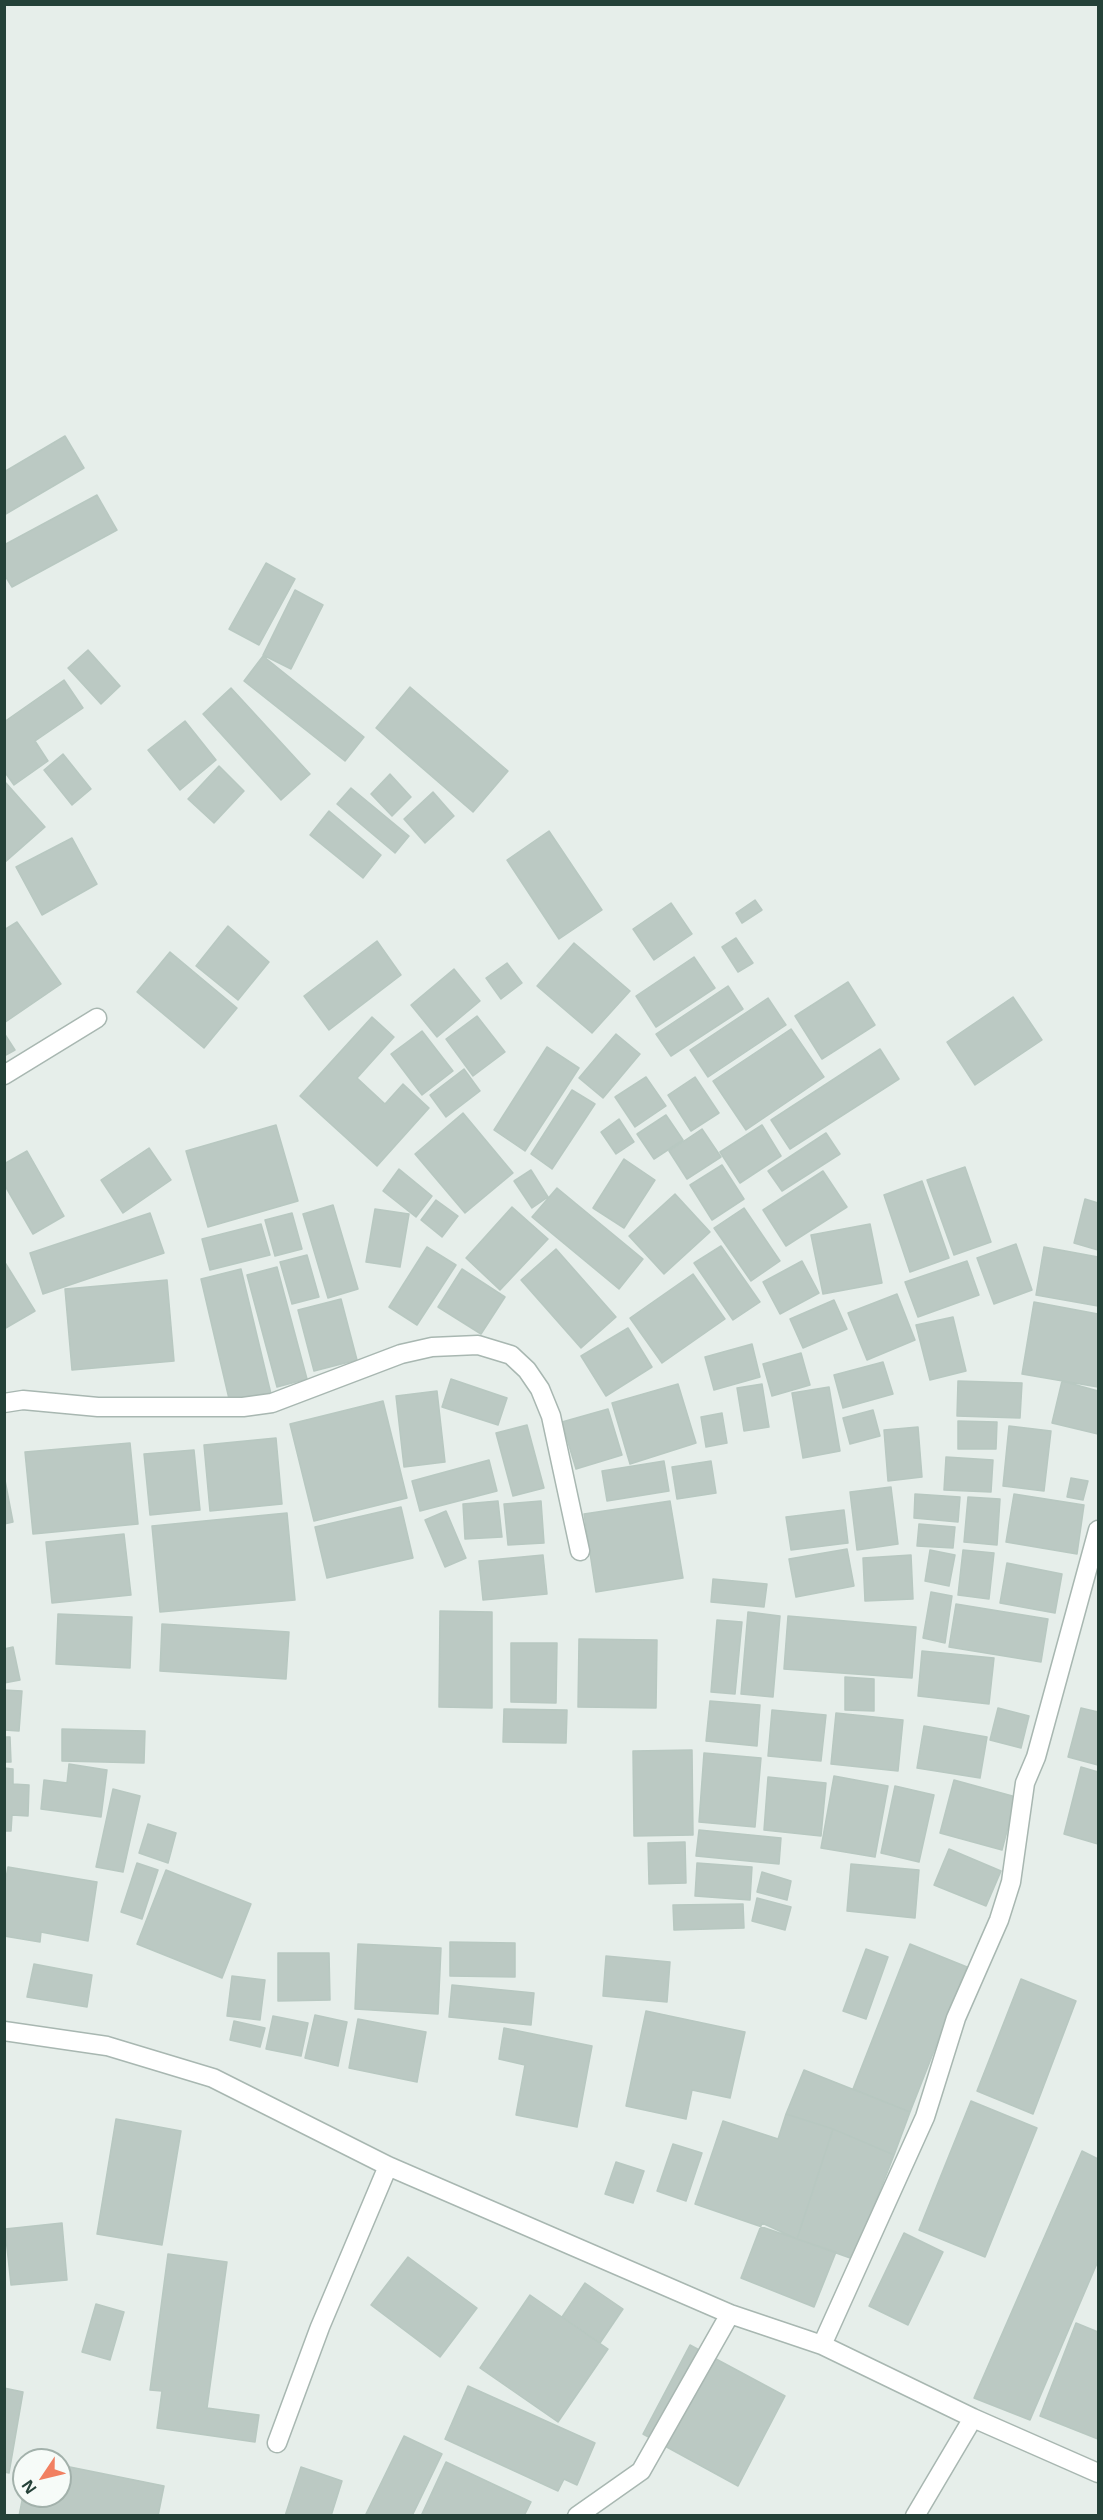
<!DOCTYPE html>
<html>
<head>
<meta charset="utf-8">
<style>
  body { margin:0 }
  #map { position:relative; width:1103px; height:2520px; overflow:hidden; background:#e6eeea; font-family:"Open Sans",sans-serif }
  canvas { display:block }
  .frame { position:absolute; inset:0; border:6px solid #244138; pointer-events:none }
  .north { position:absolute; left:12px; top:2448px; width:60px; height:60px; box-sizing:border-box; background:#f6fbf8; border:2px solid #a2b1ab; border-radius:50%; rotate:235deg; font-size:16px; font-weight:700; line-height:24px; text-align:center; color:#244138 }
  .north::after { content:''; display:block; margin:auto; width:21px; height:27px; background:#f18061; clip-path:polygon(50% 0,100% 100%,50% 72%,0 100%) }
</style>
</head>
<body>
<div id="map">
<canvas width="1103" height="2520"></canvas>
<div class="frame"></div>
<div class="north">N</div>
</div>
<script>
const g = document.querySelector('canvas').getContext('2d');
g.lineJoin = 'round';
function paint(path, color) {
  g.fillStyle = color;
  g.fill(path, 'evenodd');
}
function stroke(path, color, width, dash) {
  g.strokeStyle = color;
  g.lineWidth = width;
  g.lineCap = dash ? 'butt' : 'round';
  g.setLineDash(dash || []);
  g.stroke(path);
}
const building = new Path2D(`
  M 65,436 L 84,468 L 4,515 L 4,472 Z
  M 97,495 L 117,530 L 12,587 L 4,574 L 4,545 Z
  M 266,563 L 295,579 L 259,645 L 229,629 Z
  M 295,590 L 323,605 L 291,669 L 263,655 Z
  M 88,650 L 120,686 L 101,704 L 68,668 Z
  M 263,656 L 364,737 L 345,761 L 244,681 Z
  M 64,680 L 83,708 L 35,741 L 48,761 L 14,785 L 4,771 L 4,722 Z
  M 410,687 L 508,771 L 473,812 L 376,728 Z
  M 231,688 L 310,774 L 281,800 L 203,714 Z
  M 185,721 L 216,760 L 180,790 L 148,750 Z
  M 63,754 L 91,789 L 72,805 L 44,770 Z
  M 219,766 L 244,791 L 214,823 L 188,799 Z
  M 390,774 L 411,797 L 392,816 L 371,794 Z
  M 6,783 L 45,827 L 4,863 L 4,785 Z
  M 351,788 L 409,836 L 395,853 L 337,804 Z
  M 433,792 L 454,816 L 425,843 L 404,819 Z
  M 329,811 L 381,855 L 363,878 L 310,835 Z
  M 549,831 L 602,910 L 559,939 L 507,860 Z
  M 72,838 L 97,884 L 42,915 L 16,867 Z
  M 755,900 L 762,910 L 742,923 L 736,913 Z
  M 671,903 L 692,934 L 654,960 L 633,929 Z
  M 17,922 L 61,984 L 4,1023 L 4,930 Z
  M 228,926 L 269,962 L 238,1000 L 196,966 Z
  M 736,938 L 753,963 L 738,972 L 722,947 Z
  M 377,941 L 401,975 L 329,1030 L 304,996 Z
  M 574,943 L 630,991 L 592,1033 L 537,986 Z
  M 170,952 L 237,1008 L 204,1048 L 137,992 Z
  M 694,957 L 715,988 L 656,1027 L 636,996 Z
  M 507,963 L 522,983 L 501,999 L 486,978 Z
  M 454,969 L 480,1001 L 437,1037 L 411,1005 Z
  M 848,982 L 875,1025 L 822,1059 L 795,1016 Z
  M 728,986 L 743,1009 L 671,1056 L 656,1034 Z
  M 1013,997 L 1042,1040 L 975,1085 L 947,1042 Z
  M 768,998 L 786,1025 L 708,1077 L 690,1050 Z
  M 477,1016 L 505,1052 L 473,1076 L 446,1039 Z
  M 372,1017 L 394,1037 L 357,1078 L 385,1104 L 403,1084 L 429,1108 L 377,1166 L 300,1096 Z
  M 791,1029 L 824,1077 L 746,1130 L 713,1081 Z
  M 422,1031 L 453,1071 L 422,1095 L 391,1054 Z
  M 4,1033 L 15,1050 L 4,1056 Z
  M 616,1034 L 640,1054 L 603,1098 L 579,1078 Z
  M 547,1047 L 579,1068 L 525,1151 L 494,1130 Z
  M 880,1049 L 899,1079 L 790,1149 L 771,1120 Z
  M 464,1069 L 480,1091 L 446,1117 L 430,1095 Z
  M 646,1077 L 666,1106 L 635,1127 L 615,1097 Z
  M 695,1077 L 719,1113 L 691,1131 L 668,1095 Z
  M 572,1090 L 595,1104 L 552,1169 L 531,1154 Z
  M 463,1113 L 513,1173 L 465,1213 L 415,1154 Z
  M 666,1115 L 683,1140 L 654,1159 L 637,1134 Z
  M 619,1119 L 634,1142 L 616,1154 L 601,1132 Z
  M 276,1125 L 298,1201 L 208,1227 L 186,1151 Z
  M 762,1125 L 781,1156 L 740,1183 L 720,1152 Z
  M 702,1129 L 721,1157 L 687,1179 L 669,1151 Z
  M 826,1133 L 840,1154 L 782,1191 L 768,1171 Z
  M 149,1148 L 171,1180 L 123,1213 L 101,1180 Z
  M 27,1151 L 64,1216 L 33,1234 L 4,1184 L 4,1164 Z
  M 624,1159 L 655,1180 L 624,1228 L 593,1208 Z
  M 722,1165 L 744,1199 L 712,1220 L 690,1185 Z
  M 965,1167 L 991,1242 L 954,1255 L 927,1180 Z
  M 399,1169 L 432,1196 L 416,1217 L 383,1191 Z
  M 531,1170 L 548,1197 L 532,1208 L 514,1181 Z
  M 823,1171 L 847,1207 L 786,1246 L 763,1210 Z
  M 922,1181 L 949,1258 L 910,1272 L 884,1195 Z
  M 557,1188 L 643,1259 L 619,1289 L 532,1217 Z
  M 675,1194 L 710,1232 L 664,1274 L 629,1236 Z
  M 1085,1199 L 1098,1203 L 1098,1250 L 1074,1243 Z
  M 436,1200 L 458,1216 L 442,1237 L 421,1220 Z
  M 333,1205 L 358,1289 L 328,1298 L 303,1214 Z
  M 512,1207 L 548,1239 L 500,1290 L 466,1258 Z
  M 744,1208 L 780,1261 L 751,1281 L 714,1228 Z
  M 375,1209 L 409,1214 L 400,1267 L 366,1262 Z
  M 150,1213 L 164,1253 L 43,1294 L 30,1253 Z
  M 292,1213 L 302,1249 L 275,1256 L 265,1220 Z
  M 261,1224 L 270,1255 L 210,1270 L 202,1239 Z
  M 870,1224 L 882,1283 L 823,1294 L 811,1235 Z
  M 1016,1244 L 1032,1290 L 994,1304 L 977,1258 Z
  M 721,1246 L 760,1302 L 733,1320 L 694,1263 Z
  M 427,1247 L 456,1265 L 417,1325 L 389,1307 Z
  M 1044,1247 L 1098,1257 L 1098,1306 L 1036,1295 Z
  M 556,1249 L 616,1317 L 581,1348 L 521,1280 Z
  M 307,1255 L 319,1297 L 292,1304 L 280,1262 Z
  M 4,1261 L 35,1311 L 4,1329 Z
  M 802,1261 L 819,1293 L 780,1314 L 763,1282 Z
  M 967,1261 L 979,1295 L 918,1317 L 905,1282 Z
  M 277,1267 L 307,1379 L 277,1387 L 247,1275 Z
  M 241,1269 L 271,1394 L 230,1403 L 201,1279 Z
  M 462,1269 L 505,1297 L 481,1334 L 438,1307 Z
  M 693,1274 L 725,1319 L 662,1363 L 630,1318 Z
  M 167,1280 L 174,1361 L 72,1370 L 65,1289 Z
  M 897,1294 L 915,1340 L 867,1360 L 848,1313 Z
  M 341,1299 L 357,1360 L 314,1371 L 298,1310 Z
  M 834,1300 L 847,1329 L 803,1348 L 790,1319 Z
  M 1034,1302 L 1098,1314 L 1098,1387 L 1022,1374 Z
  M 953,1317 L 966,1371 L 930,1380 L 916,1325 Z
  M 628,1328 L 652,1367 L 606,1396 L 581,1356 Z
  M 752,1344 L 760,1377 L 714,1390 L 705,1357 Z
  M 801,1353 L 810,1385 L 772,1396 L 763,1364 Z
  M 883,1362 L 893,1394 L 843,1408 L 834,1375 Z
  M 451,1379 L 507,1398 L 498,1425 L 442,1407 Z
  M 958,1381 L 1022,1383 L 1020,1418 L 957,1416 Z
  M 1062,1381 L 1098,1391 L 1098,1434 L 1052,1423 Z
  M 678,1384 L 696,1443 L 630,1464 L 612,1403 Z
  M 762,1384 L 769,1427 L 744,1431 L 737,1388 Z
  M 829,1387 L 840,1451 L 803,1458 L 792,1393 Z
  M 437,1391 L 445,1462 L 404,1467 L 396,1396 Z
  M 383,1401 L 407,1498 L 314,1521 L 290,1424 Z
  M 608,1409 L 622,1455 L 576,1469 L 562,1422 Z
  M 873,1410 L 880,1436 L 850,1444 L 843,1418 Z
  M 722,1413 L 727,1443 L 706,1447 L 701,1417 Z
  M 958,1421 L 997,1422 L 996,1449 L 958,1449 Z
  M 527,1425 L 544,1488 L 513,1496 L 496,1433 Z
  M 1009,1426 L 1051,1431 L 1044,1491 L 1003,1486 Z
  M 918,1427 L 922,1477 L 888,1481 L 884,1430 Z
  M 276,1438 L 282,1504 L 210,1511 L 204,1445 Z
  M 130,1443 L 138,1524 L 33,1534 L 25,1452 Z
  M 194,1450 L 200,1510 L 150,1515 L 144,1454 Z
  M 946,1457 L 993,1460 L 991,1492 L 944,1490 Z
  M 489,1460 L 497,1491 L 420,1511 L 412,1481 Z
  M 664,1461 L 669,1491 L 607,1501 L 602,1471 Z
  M 711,1461 L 716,1493 L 677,1499 L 672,1467 Z
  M 4,1475 L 13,1522 L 4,1524 Z
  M 1071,1478 L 1088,1481 L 1083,1500 L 1067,1497 Z
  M 891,1487 L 898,1544 L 857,1550 L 850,1492 Z
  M 915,1494 L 960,1497 L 958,1522 L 914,1518 Z
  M 1014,1494 L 1084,1505 L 1077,1554 L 1006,1542 Z
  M 968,1497 L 1000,1499 L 997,1545 L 964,1542 Z
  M 498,1501 L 502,1537 L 465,1539 L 463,1504 Z
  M 541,1501 L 544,1543 L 508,1545 L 504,1504 Z
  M 670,1501 L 683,1578 L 596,1592 L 584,1514 Z
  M 401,1507 L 413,1558 L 327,1578 L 315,1527 Z
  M 844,1510 L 848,1543 L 791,1550 L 786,1517 Z
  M 446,1511 L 466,1558 L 445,1567 L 425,1520 Z
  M 287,1513 L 295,1600 L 160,1612 L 152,1526 Z
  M 919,1524 L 955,1527 L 953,1548 L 917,1546 Z
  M 124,1534 L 131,1595 L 52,1603 L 46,1542 Z
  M 847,1549 L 854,1586 L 796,1597 L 789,1559 Z
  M 930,1550 L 955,1555 L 949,1586 L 925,1581 Z
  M 963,1550 L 994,1553 L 989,1599 L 958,1595 Z
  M 543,1555 L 547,1594 L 483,1600 L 479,1561 Z
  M 911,1555 L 913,1599 L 865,1601 L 863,1558 Z
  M 1007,1563 L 1062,1574 L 1055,1613 L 1000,1603 Z
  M 713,1579 L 767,1584 L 764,1607 L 711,1602 Z
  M 931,1592 L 952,1596 L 945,1643 L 923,1638 Z
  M 956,1604 L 1048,1619 L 1041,1662 L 949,1647 Z
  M 440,1611 L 492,1612 L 492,1708 L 439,1707 Z
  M 748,1612 L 780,1616 L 773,1697 L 741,1694 Z
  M 58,1614 L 132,1617 L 130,1668 L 56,1664 Z
  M 788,1616 L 916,1627 L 912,1678 L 784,1669 Z
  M 717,1620 L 742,1622 L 735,1694 L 711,1692 Z
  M 162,1624 L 289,1632 L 286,1679 L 160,1671 Z
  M 579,1639 L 657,1640 L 656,1708 L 578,1707 Z
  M 511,1643 L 557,1643 L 556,1703 L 511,1702 Z
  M 13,1647 L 20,1680 L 4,1683 L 4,1649 Z
  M 922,1651 L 994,1658 L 989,1704 L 918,1696 Z
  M 845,1677 L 874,1679 L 874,1711 L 845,1710 Z
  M 4,1690 L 22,1691 L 19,1731 L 4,1730 Z
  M 710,1701 L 760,1705 L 757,1746 L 706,1741 Z
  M 998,1708 L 1029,1716 L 1021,1748 L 990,1740 Z
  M 1081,1708 L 1098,1712 L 1098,1765 L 1068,1757 Z
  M 504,1709 L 567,1710 L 566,1743 L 503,1742 Z
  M 772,1710 L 826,1715 L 821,1761 L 768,1756 Z
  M 836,1713 L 903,1720 L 898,1771 L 831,1764 Z
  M 924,1726 L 987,1737 L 980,1778 L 917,1768 Z
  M 62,1729 L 145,1731 L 144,1763 L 62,1761 Z
  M 4,1737 L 10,1737 L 11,1762 L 4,1762 Z
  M 692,1750 L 693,1835 L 634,1836 L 633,1751 Z
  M 704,1753 L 761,1758 L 755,1827 L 699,1822 Z
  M 69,1764 L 107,1770 L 101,1817 L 41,1809 L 44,1780 L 67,1783 Z
  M 1081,1767 L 1098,1772 L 1098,1844 L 1064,1834 Z
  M 4,1768 L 13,1769 L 13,1784 L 29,1785 L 28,1816 L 12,1815 L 11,1831 L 4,1831 Z
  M 834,1776 L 888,1786 L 875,1857 L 821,1848 Z
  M 768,1777 L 826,1783 L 821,1836 L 764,1830 Z
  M 954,1780 L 1016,1797 L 1002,1850 L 940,1833 Z
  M 895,1786 L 934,1795 L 919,1862 L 881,1853 Z
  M 113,1789 L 140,1796 L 123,1872 L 96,1867 Z
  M 148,1824 L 176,1833 L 168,1863 L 139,1853 Z
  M 699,1830 L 781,1838 L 779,1864 L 696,1856 Z
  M 685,1842 L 686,1883 L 649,1884 L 648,1843 Z
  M 949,1849 L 1001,1871 L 986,1906 L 934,1885 Z
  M 137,1863 L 158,1870 L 142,1919 L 121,1912 Z
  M 697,1863 L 752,1867 L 750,1900 L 695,1896 Z
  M 851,1864 L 919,1870 L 915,1918 L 847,1911 Z
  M 8,1867 L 97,1882 L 88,1941 L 41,1932 L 40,1942 L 4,1936 L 4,1889 Z
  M 166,1870 L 251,1904 L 222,1978 L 137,1944 Z
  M 762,1872 L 791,1881 L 787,1900 L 757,1892 Z
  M 757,1898 L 791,1907 L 785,1930 L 752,1921 Z
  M 743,1904 L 744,1928 L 674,1930 L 673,1905 Z
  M 450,1942 L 515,1943 L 515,1977 L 450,1976 Z
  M 358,1944 L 441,1948 L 438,2014 L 355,2009 Z
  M 910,1944 L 967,1967 L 910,2112 L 853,2089 Z
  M 866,1949 L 888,1957 L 866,2019 L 843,2011 Z
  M 278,1953 L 329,1953 L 330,2000 L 278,2001 Z
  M 606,1956 L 670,1962 L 667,2002 L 603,1996 Z
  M 34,1964 L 92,1975 L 87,2007 L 27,1997 Z
  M 232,1976 L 265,1980 L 260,2020 L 227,2016 Z
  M 1021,1979 L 1076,2001 L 1033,2114 L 977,2091 Z
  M 452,1985 L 534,1993 L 531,2025 L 449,2017 Z
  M 646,2011 L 745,2032 L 730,2098 L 692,2090 L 686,2119 L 626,2106 Z
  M 315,2015 L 347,2022 L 338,2066 L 305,2058 Z
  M 273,2016 L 308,2023 L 301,2056 L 266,2049 Z
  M 358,2019 L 426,2032 L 417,2082 L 349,2068 Z
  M 234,2021 L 265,2028 L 260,2047 L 230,2040 Z
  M 504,2028 L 592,2046 L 577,2127 L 516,2115 L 525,2065 L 499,2059 Z
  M 804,2070 L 910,2112 L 894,2155 L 833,2129 L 786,2114 Z
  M 971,2101 L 1037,2128 L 985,2257 L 919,2230 Z
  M 786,2114 L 833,2129 L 797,2239 L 695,2204 L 723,2121 L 778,2139 Z
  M 116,2119 L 181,2131 L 162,2245 L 97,2234 Z
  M 833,2129 L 894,2155 L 853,2259 L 797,2239 Z
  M 673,2144 L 702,2153 L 686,2201 L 657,2191 Z
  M 1082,2151 L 1098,2159 L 1098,2261 L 1030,2420 L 974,2398 Z
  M 616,2162 L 644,2171 L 633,2203 L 605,2194 Z
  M 62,2223 L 67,2280 L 11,2285 L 5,2229 Z
  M 762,2223 L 797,2239 L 836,2252 L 814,2307 L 741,2278 Z
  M 904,2233 L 943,2252 L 908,2325 L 869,2306 Z
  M 168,2254 L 227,2262 L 207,2408 L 259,2415 L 255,2442 L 157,2428 L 162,2391 L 150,2390 Z
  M 408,2257 L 477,2308 L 440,2357 L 371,2305 Z
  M 585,2283 L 623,2309 L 600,2343 L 562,2317 Z
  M 530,2295 L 608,2349 L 558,2422 L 480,2368 Z
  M 96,2304 L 124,2312 L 110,2360 L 82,2352 Z
  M 1076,2323 L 1098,2332 L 1098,2439 L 1040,2416 Z
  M 690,2345 L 785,2396 L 738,2486 L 643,2434 Z
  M 468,2386 L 595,2443 L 577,2485 L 564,2479 L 558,2491 L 445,2439 Z
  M 4,2388 L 23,2392 L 9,2473 L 4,2472 Z
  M 404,2436 L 442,2454 L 412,2516 L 365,2516 Z
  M 446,2462 L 531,2502 L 524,2516 L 421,2516 Z
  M 60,2465 L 164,2486 L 158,2516 L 19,2516 L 24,2491 L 24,2496 L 60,2496 Z
  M 301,2467 L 342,2481 L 331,2516 L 285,2516 Z`);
const minor = new Path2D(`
  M 4,1075 L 97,1018
  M 4,1403 L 23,1400 L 98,1407 L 243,1407 L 272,1403 L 401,1354 L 432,1347 L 478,1345 L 511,1355 L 527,1370 L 540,1389 L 551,1416 L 580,1551
  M 4,2031 L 107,2046 L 213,2078 L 388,2166 L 730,2314 L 822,2345 L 973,2418 L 1098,2473
  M 822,2345 L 925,2117 L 956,2018 L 999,1920 L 1011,1882 L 1025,1783 L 1036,1757 L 1098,1530
  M 277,2443 L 320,2327 L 388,2166
  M 577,2516 L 641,2471 L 730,2314
  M 915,2516 L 973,2418`);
paint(building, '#bbc9c3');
stroke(building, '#b8c8c1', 1.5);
stroke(minor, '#a8b7b1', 21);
stroke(minor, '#fff', 18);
</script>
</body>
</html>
